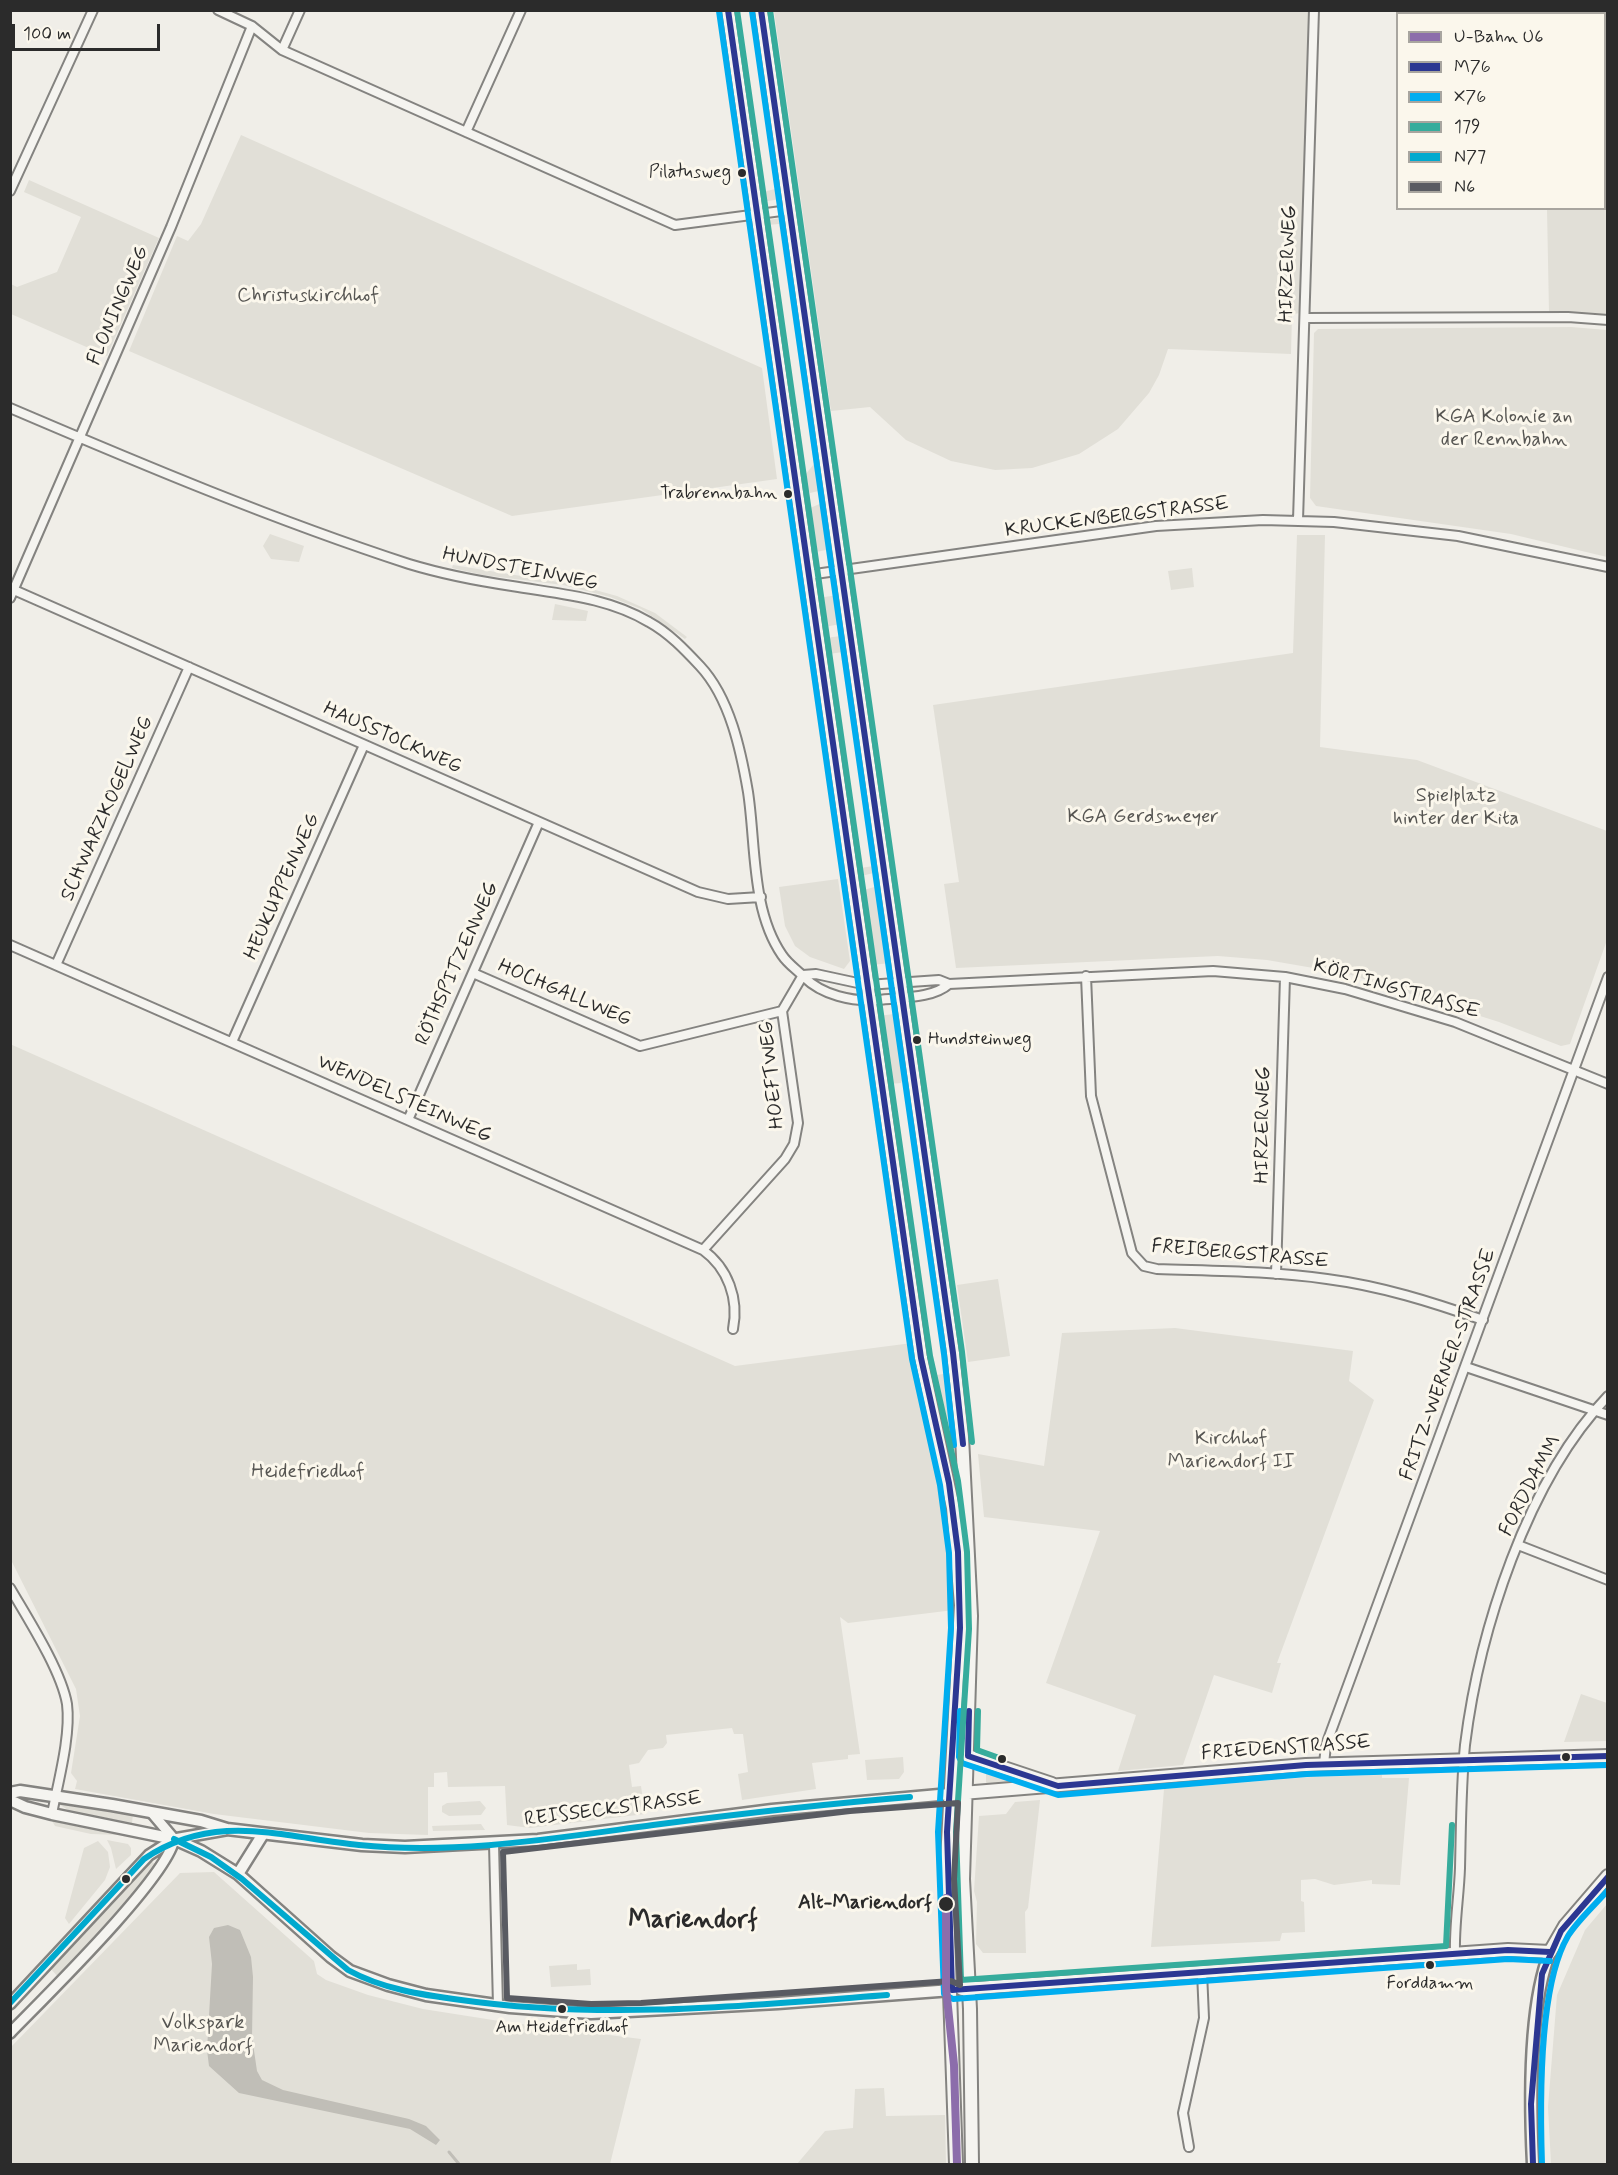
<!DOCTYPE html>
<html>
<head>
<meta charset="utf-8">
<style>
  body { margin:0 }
  #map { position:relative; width:1618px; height:2175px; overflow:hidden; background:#f0eee8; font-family:Mynerve,sans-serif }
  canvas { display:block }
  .frame { position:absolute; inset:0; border:12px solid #2b2b2b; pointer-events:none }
  .legend { position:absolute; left:1396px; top:12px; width:210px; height:198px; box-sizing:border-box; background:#fbf7ec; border:2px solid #a8a59f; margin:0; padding:8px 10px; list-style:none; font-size:18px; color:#2b2b2b }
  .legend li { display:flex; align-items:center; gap:12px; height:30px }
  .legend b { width:30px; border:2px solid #a8a59f }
  .scale { position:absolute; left:12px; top:24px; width:148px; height:27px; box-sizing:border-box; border:3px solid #2b2b2b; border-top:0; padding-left:8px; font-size:18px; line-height:21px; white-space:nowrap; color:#2b2b2b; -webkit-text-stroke:4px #fbf7ec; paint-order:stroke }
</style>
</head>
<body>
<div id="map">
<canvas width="1618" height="2175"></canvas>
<div class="frame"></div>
<ul class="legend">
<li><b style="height:8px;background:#8c6dab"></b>U-Bahn U6</li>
<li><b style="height:8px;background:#2c3792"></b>M76</li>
<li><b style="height:8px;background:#00adef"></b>X76</li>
<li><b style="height:8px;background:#36ac9c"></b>179</li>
<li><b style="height:8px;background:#00a9ce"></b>N77</li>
<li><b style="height:8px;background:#595b62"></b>N6</li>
</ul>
<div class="scale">100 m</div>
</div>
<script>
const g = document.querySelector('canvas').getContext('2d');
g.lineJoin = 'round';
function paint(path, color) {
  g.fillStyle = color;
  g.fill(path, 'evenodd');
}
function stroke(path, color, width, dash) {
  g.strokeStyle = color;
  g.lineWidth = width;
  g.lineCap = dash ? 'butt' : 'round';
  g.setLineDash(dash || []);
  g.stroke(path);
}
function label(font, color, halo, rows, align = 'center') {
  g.font = font + ' Mynerve,sans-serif';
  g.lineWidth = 6;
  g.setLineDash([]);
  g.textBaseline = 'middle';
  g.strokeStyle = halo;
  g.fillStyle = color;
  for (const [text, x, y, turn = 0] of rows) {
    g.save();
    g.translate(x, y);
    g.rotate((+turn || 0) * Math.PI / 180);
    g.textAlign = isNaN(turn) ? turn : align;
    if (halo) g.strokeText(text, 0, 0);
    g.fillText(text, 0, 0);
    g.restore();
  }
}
const built = new Path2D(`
  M 734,11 L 737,11 L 763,192 L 775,189 L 750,11 L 754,11 L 781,199 L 761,202 Z
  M 774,11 L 1310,11 L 1302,313 L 1292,314 L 1291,354 L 1168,349 L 1159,375 L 1149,393 L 1118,429 L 1079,454 L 1032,468 L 995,470 L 951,461 L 906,440 L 870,407 L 831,411 Z
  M 1485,11 L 1607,11 L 1607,316 L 1549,313 L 1547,209 L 1604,208 L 1604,14 L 1485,14 Z
  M 241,135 L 762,368 L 777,479 L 512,516 L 129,351 L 177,236 L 188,241 L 201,224 Z
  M 29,180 L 159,238 L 107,356 L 11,314 L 11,284 L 17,287 L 57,272 L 81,217 L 24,192 Z
  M 780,218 L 783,218 L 823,490 L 810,493 L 799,471 L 763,221 ZM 779,224 L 814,464 L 805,475 L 767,225 Z
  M 1571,327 L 1607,330 L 1607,557 L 1511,534 L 1316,506 L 1310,498 L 1314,333 L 1318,329 Z
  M 822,503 L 825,506 L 831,549 L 816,552 L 810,508 Z
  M 270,534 L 304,546 L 299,562 L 271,559 L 263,546 Z
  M 1297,535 L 1325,535 L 1320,747 L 1417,760 L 1607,831 L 1607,940 L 1570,1044 L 1561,1046 L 1499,1022 L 1348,974 L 1267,960 L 1218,956 L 956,968 L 944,884 L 959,882 L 933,705 L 1293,653 Z
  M 453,565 L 577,585 L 617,596 L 655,613 L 687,637 L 685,639 L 641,609 L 610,597 L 563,585 L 483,575 L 452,568 Z
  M 1192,568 L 1194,587 L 1171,590 L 1168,571 Z
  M 838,595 L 841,624 L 824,627 L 818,598 Z
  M 555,604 L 588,611 L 586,621 L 552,620 Z
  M 841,636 L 843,638 L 878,872 L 861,876 L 857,875 L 823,641 L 825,638 ZM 843,652 L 874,866 L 860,868 L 829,654 Z
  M 838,879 L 850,961 L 844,969 L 810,957 L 795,946 L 785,926 L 779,887 Z
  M 878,886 L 891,963 L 871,965 L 860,891 Z
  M 894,1014 L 903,1079 L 901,1083 L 890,1084 L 888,1082 L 878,1016 Z
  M 10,1044 L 735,1366 L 912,1343 L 947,1510 L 954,1610 L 848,1623 L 840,1617 L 860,1754 L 848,1755 L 848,1759 L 812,1763 L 816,1789 L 742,1800 L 738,1774 L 748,1772 L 743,1734 L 734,1734 L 732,1728 L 666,1735 L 667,1743 L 663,1748 L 648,1750 L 639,1763 L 629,1765 L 632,1787 L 641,1786 L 645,1814 L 530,1828 L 507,1825 L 505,1786 L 448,1787 L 447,1772 L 434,1773 L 434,1787 L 428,1787 L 428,1835 L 369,1833 L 214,1814 L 75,1789 L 77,1781 L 71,1773 L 80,1716 L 76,1689 L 11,1560 Z
  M 998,1279 L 1010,1356 L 968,1362 L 957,1285 Z
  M 1175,1328 L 1353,1351 L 1349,1381 L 1374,1400 L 1277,1663 L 1281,1663 L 1272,1693 L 1214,1675 L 1183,1765 L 1118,1771 L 1136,1715 L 1046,1683 L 1100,1531 L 984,1517 L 978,1454 L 1044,1466 L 1062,1333 Z
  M 949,1373 L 958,1474 L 957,1476 L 931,1376 Z
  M 1581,1694 L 1607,1703 L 1607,1741 L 1564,1742 Z
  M 903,1757 L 904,1772 L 899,1779 L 867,1780 L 865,1760 Z
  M 986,1769 L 1018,1779 L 1020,1782 L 986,1785 Z
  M 1382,1775 L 1382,1778 L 1409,1778 L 1400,1885 L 1372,1884 L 1372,1880 L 1334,1885 L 1315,1879 L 1301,1880 L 1301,1901 L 1304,1902 L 1305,1932 L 1282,1933 L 1280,1941 L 1151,1947 L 1164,1789 L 1311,1777 Z
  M 1040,1800 L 1028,1908 L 1025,1912 L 1026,1953 L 983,1953 L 976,1944 L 977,1902 L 974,1891 L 979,1816 L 1006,1814 L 1015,1802 Z
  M 480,1801 L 486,1808 L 481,1815 L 449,1816 L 442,1812 L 442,1806 L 447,1803 Z
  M 60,1802 L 133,1814 L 132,1823 L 70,1811 L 60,1805 Z
  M 52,1821 L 114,1834 L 120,1835 L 91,1834 L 55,1826 Z
  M 481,1824 L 485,1830 L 433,1831 L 432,1826 Z
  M 107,1840 L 128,1844 L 131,1848 L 131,1855 L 116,1869 L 111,1848 Z
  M 98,1841 L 108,1852 L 110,1867 L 105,1880 L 69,1924 L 65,1918 L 84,1848 Z
  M 151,1861 L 155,1864 L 113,1919 L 58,1977 L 51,1969 Z
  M 214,1872 L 314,1961 L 317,1974 L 326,1980 L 368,1995 L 423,2009 L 512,2023 L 511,2033 L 519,2033 L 521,2024 L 641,2039 L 610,2164 L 11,2164 L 10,2048 L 180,1873 Z
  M 1607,1904 L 1607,2164 L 1551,2164 L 1548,2107 L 1557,1995 L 1585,1930 Z
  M 577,1964 L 577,1970 L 590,1969 L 591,1985 L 551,1987 L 549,1966 Z
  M 884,2088 L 886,2116 L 945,2115 L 946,2164 L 797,2164 L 825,2131 L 853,2128 L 855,2089 Z`);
const water = new Path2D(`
  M 228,1925 L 240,1930 L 251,1957 L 253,1977 L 252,2037 L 257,2071 L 262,2080 L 283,2090 L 409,2119 L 426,2126 L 440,2140 L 436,2145 L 410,2129 L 239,2093 L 209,2066 L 207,2050 L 212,1964 L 209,1937 L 214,1928 Z`);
const stream = new Path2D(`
  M 449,2152 L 459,2164`);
const minor = new Path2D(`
  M 218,10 L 252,26 L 282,50 L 675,225 L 789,210
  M 282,50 L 300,10
  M 466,132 L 521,10
  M 10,191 L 93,10
  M 1306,318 L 1568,317 L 1608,320
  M 10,408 C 141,464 274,520 409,564 C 442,574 478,581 512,586 C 559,594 607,597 649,622 C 669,633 685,650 700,666 C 730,698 741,751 748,792 C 756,844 751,910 782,955 C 788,964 796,969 804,977 C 822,995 852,1002 878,1000 C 900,997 932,999 949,984
  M 1298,520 L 1314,10
  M 808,575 L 1156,526 L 1263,520 L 1334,522 L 1458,536 L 1608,567
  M 14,590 L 698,892 L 728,899 L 761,897
  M 10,598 L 171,227 L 252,26
  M 10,945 L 703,1250 C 728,1268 739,1299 733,1329
  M 56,965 L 189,667
  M 473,973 L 640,1046 L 782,1011
  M 803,975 L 816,974 L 867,985 L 939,980 L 949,984 L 1213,971 L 1285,977 L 1345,989 L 1455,1022 L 1608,1084
  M 1086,976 L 1091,1096 L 1132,1253 L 1144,1266 L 1157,1269 C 1214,1271 1271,1271 1327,1279 C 1381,1286 1432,1302 1483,1320
  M 232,1042 L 364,745
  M 408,1120 L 539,822
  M 703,1250 L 785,1159 L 794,1144 L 798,1123 L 782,1011 L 803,975
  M 1276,1274 L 1285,977
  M 1466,1367 L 1608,1415
  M 1518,1545 L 1608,1580
  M 10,1588 C 28,1619 61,1670 67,1704 C 71,1736 58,1782 52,1814
  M 1324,1764 L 1326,1745 L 1608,977
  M 494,1844 L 498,2006
  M 1455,1954 C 1454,1925 1459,1897 1460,1868 C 1461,1827 1461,1785 1465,1745 C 1479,1632 1527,1480 1608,1396
  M 1189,2147 L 1183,2113 L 1204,2018 L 1202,1972`);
const tertiary = new Path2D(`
  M 152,1813 L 174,1839
  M 10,2004 L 149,1855 L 174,1839 L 225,1830
  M 10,2033 C 43,1999 168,1877 174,1839`);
const secondary = new Path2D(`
  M 10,1793 L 20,1791 L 112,1805 L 201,1821 L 227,1829 L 362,1845 L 405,1847 L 538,1840 L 772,1810 L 950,1794
  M 10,1800 L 25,1807 L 52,1814 L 174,1839 L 201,1851 L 238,1874 L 331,1957 L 350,1971 L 388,1985 L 426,1995 L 510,2007 L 591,2013 L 778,2003 L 952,1990
  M 238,1874 L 263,1834
  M 1533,2164 C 1530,2104 1528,2008 1550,1952`);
const primary = new Path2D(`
  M 728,10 L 921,1358 L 953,1508 L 961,1605 L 946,1878 L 956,2164
  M 761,10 L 953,1353 L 962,1437 L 971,1616 L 963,1879 L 970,2009 L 972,2164
  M 968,1756 L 1052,1784
  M 950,1794 L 1306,1765 L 1608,1756
  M 962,1989 L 1508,1950 L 1550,1952 L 1565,1926 L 1608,1876`);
const bus1 = new Path2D(`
  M 728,10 L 921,1358 L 949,1483 L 958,1552 L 960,1628 L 947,1832 L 952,1990 L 1508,1950 L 1550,1952
  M 761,10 L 953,1353 L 963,1444
  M 969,1711 L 968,1756 L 1058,1786 L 1306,1765 L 1608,1756
  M 1533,2164 L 1531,2104 L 1542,1974 L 1561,1931 L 1608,1877`);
const bus2 = new Path2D(`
  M 719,11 L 912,1359 L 940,1485 L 949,1553 L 951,1628 L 938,1832 L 944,1994 L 953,1999 L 1508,1959 L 1550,1961
  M 752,11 L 944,1354 L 954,1445
  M 960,1711 L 959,1757 L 962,1763 L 1058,1795 L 1307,1774 L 1608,1765
  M 1542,2164 C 1540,2104 1538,1987 1568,1936 C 1578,1920 1595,1905 1608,1890`);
const bus3 = new Path2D(`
  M 737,10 L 930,1356 L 958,1481 L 967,1552 L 969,1629 L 956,1832 L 961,1980 L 1446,1946 L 1452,1825
  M 770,10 L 962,1352 L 972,1442
  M 978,1711 L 977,1750 L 1002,1759`);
const bus4 = new Path2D(`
  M 174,1839 L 211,1857 L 242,1879 L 348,1970 C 382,1989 423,1995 461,2000 C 603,2020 745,2006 887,1995
  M 10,2003 L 144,1859 C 215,1811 281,1837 359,1845 C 457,1855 556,1838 653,1825 C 738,1814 824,1804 910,1797`);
const bus5 = new Path2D(`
  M 958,1803 L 954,1879 L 960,1985 L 951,1981 L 641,2003 L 591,2004 L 507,1998 L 503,1852 L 850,1811 Z`);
const metro1 = new Path2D(`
  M 946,1898 L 946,1988 L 954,2065 L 957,2164`);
const markers = [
  [742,173,5,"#2b2b2b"],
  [788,494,5,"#2b2b2b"],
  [917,1040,5,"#2b2b2b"],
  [1566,1757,5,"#2b2b2b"],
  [1002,1759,5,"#2b2b2b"],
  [126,1879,5,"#2b2b2b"],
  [946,1904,8,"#2b2b2b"],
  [1430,1965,5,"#2b2b2b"],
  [562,2009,5,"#2b2b2b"]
];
const busNames = [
  ["Pilatusweg",731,173],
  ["Trabrennbahn",777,494],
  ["Hundsteinweg",928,1040,"left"],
  ["Forddamm",1430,1984,"center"],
  ["Am Heidefriedhof",562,2028,"center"]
];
const streetNames = [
  ["HIRZERWEG",1289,264,-88],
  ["FLONINGWEG",119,306,-67],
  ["KRUCKENBERGSTRASSE",1117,518,-7],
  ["HUNDSTEINWEG",520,570,11],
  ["HAUSSTOCKWEG",392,739,24],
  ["SCHWARZKOGELWEG",108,809,-66],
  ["HEUKUPPENWEG",283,887,-66],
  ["RÖTHSPITZENWEG",458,964,-66],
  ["KÖRTINGSTRASSE",1396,990,16],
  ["HOCHGALLWEG",564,994,23],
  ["HOEFTWEG",773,1075,-96],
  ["WENDELSTEINWEG",404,1100,24],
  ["HIRZERWEG",1264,1125,-89],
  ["FREIBERGSTRASSE",1240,1255,5],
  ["FRITZ-WERNER-STRASSE",1449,1365,-70],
  ["FORDDAMM",1531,1486,-63],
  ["FRIEDENSTRASSE",1286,1749,-4],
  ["REISSECKSTRASSE",613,1810,-7]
];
const parkNames = [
  ["Christuskirchhof",308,297],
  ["KGA Kolonie an",1504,418],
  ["der Rennbahn",1504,441],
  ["Spielplatz",1456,797],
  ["hinter der Kita",1456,820],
  ["KGA Gerdsmeyer",1143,818],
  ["Kirchhof",1231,1440],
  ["Mariendorf II",1231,1463],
  ["Heidefriedhof",308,1473],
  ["Volkspark",203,2024],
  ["Mariendorf",203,2047]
];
const stopNames = [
  ["Alt-Mariendorf",932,1904]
];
const districtNames = [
  ["Mariendorf",693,1922]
];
paint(built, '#e1dfd7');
paint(water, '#c0beb7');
stroke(stream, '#c0beb7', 3);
stroke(minor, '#848380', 12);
stroke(tertiary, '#848380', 14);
stroke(secondary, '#848380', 15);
stroke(primary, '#848380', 16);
stroke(minor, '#f5f4f0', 8);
stroke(tertiary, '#f5f4f0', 9);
stroke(secondary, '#f5f4f0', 10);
stroke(primary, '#f5f4f0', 12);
stroke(bus1, '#2c3792', 6);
stroke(bus2, '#00adef', 6);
stroke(bus3, '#36ac9c', 6);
stroke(bus4, '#00a9ce', 6);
stroke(bus5, '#595b62', 6);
stroke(metro1, '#8c6dab', 8);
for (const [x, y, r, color] of markers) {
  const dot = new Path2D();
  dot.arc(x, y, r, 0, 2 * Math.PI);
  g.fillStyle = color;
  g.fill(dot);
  stroke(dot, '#fbf7ec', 2);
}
label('18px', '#2b2b2b', '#fbf7ec', busNames, 'right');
label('20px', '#2b2b2b', '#fbf7ec', streetNames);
label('20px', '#565552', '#fbf7ec', parkNames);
label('bold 20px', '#2b2b2b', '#fbf7ec', stopNames, 'right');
label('bold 26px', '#2b2b2b', '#fbf7ec', districtNames);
</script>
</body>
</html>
